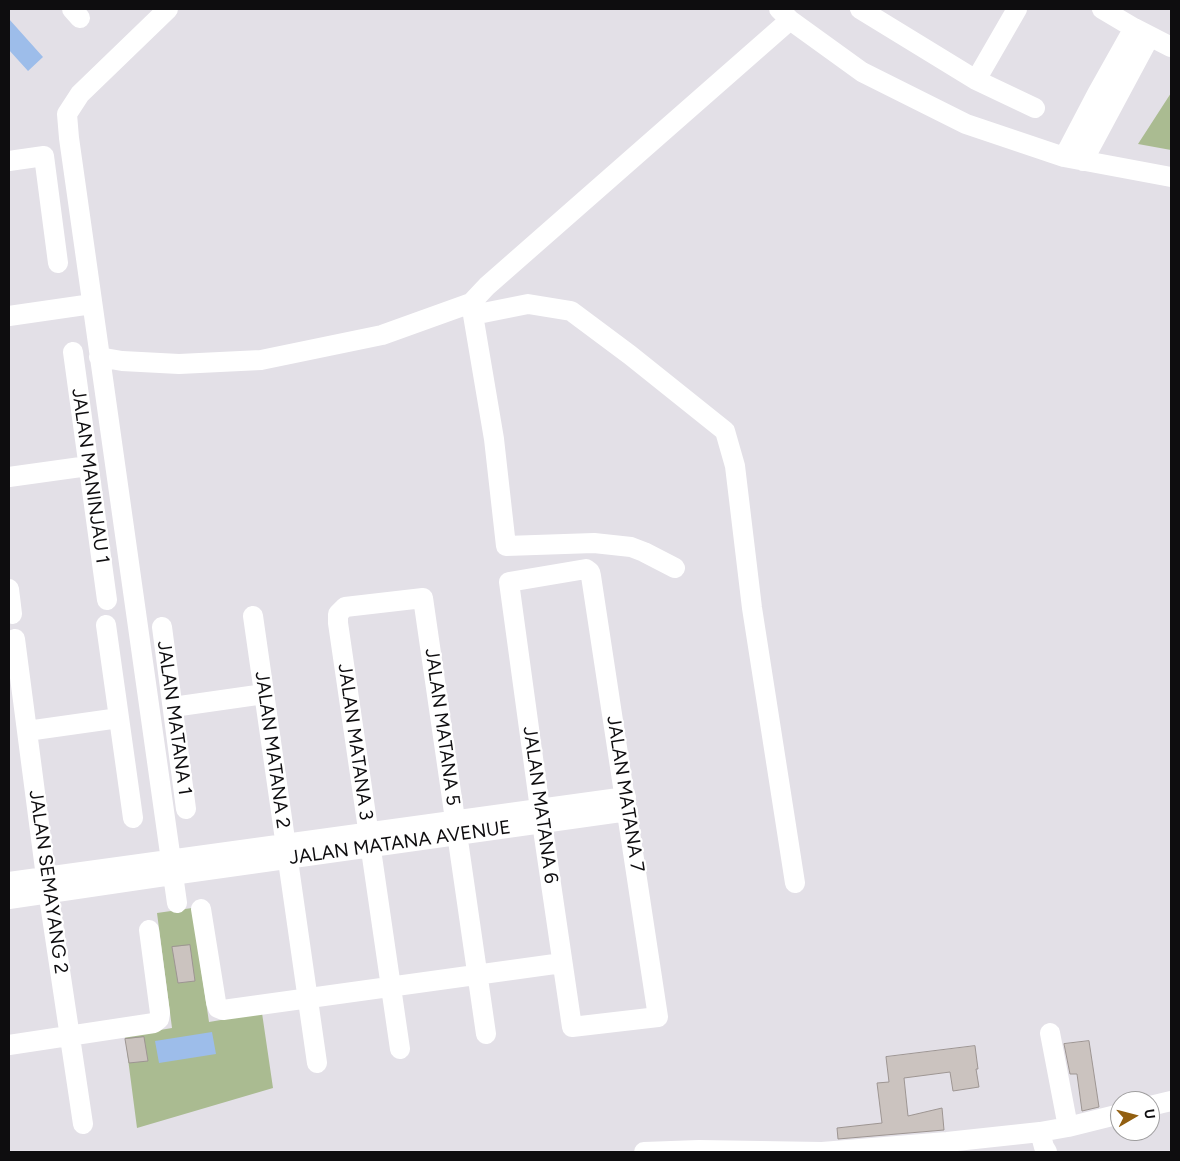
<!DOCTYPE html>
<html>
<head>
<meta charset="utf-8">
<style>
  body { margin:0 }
  #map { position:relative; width:1180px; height:1161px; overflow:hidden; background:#e3e0e7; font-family:Figtree,sans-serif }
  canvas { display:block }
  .frame { position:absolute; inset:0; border:10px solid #0e0d0f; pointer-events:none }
  .north { position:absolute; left:1110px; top:1091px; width:50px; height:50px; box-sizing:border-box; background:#fff; border:1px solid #9f9e9f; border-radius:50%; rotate:82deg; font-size:14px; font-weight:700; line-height:20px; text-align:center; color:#0e0d0f }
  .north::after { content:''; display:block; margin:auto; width:18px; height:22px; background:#925f11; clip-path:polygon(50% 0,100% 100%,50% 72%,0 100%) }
</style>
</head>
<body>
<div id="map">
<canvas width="1180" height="1161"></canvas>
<div class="frame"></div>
<div class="north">U</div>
</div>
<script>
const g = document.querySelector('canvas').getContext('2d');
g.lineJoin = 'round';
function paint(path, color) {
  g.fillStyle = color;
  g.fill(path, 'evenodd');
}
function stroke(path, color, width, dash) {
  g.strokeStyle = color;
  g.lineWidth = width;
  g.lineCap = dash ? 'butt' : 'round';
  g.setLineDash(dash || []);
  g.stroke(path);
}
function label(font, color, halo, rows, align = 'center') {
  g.font = font + ' Figtree,sans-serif';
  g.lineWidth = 4.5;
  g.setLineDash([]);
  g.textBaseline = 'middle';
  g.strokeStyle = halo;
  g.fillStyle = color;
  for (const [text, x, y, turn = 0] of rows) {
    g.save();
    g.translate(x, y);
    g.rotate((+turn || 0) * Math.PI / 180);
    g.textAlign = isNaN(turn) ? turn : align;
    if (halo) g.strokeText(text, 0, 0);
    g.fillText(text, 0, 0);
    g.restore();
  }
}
const green = new Path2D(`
  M 1171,93 L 1171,150 L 1138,144 Z
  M 192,908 L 209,1022 L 262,1013 L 273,1088 L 137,1128 L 125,1036 L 172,1028 L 157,913 Z`);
const water = new Path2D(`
  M 9,19 L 43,57 L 28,71 L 9,50 Z
  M 212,1032 L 216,1054 L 159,1063 L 155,1041 Z`);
const building = new Path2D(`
  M 190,945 L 195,981 L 178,983 L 172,947 Z
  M 144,1037 L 148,1061 L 129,1063 L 125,1039 Z
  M 1089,1041 L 1099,1107 L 1082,1111 L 1077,1074 L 1070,1074 L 1064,1044 Z
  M 975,1046 L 978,1069 L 976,1069 L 979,1087 L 953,1091 L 950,1072 L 904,1078 L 908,1116 L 942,1108 L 944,1130 L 838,1139 L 837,1128 L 882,1123 L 877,1083 L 889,1082 L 886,1057 Z`);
const minor = new Path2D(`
  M 72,9 L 80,18
  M 168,9 L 80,94 L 67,114 L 69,138 L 177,903
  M 779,9 L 790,20 L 862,72 L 966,124 L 1064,157 L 1171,177
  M 860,9 L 976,80 L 1035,108
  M 1102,9 L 1134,28 L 1171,47
  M 976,80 L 1017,9
  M 1064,157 L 1097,94 L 1134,28
  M 9,161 L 44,156 L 58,263
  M 1083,161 L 1150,36
  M 473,315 L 528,304 L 571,311 L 630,355 L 725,431 L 735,466 L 752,608 L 795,883
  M 9,316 L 92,304
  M 73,352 L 107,600
  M 99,357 L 122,361 L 179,364 L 261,360 L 382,335 L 471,303
  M 9,477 L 88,466
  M 675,568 L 644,552 L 631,547 L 594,543 L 506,546 L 494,439 L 471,303 L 487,286 L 790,20
  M 586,569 L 590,572 L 591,576 L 658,1017 L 572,1027 L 540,809 L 509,582 Z
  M 9,589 L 12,614
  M 253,616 L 317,1063
  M 106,625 L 133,818
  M 162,627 L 186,809
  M 15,639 L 46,877 L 83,1124
  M 173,707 L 264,694
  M 27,731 L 119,718
  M 9,882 L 626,797
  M 9,899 L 172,875 L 628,811
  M 201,909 L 216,1002 L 218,1008 L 223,1010 L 562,963
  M 1050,1033 L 1068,1127
  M 9,1045 L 154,1023 L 159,1019 L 160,1013 L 149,930
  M 400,1049 L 338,623 L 338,614 L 345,607 L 423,598 L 486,1034
  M 1150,1106 L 1171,1101
  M 1040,1132 L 1044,1147 L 1047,1152
  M 644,1152 L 699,1150 L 822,1152 L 947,1142 L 1040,1132 L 1068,1127 L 1120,1114`);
const streetNames = [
  ["JALAN MANINJAU 1",90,476,82],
  ["JALAN MATANA 1",174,718,82],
  ["JALAN MATANA 5",442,727,82],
  ["JALAN MATANA 3",355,742,82],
  ["JALAN MATANA 2",272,750,82],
  ["JALAN MATANA 7",625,794,81],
  ["JALAN MATANA 6",540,805,82],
  ["JALAN MATANA AVENUE",400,843,-8],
  ["JALAN SEMAYANG 2",48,882,82]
];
paint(green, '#aabb91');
paint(water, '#9dbdea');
paint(building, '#cbc3bf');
stroke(building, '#9d9592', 1);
stroke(minor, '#fff', 20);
label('19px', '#0e0d0f', '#fff', streetNames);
</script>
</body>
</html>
